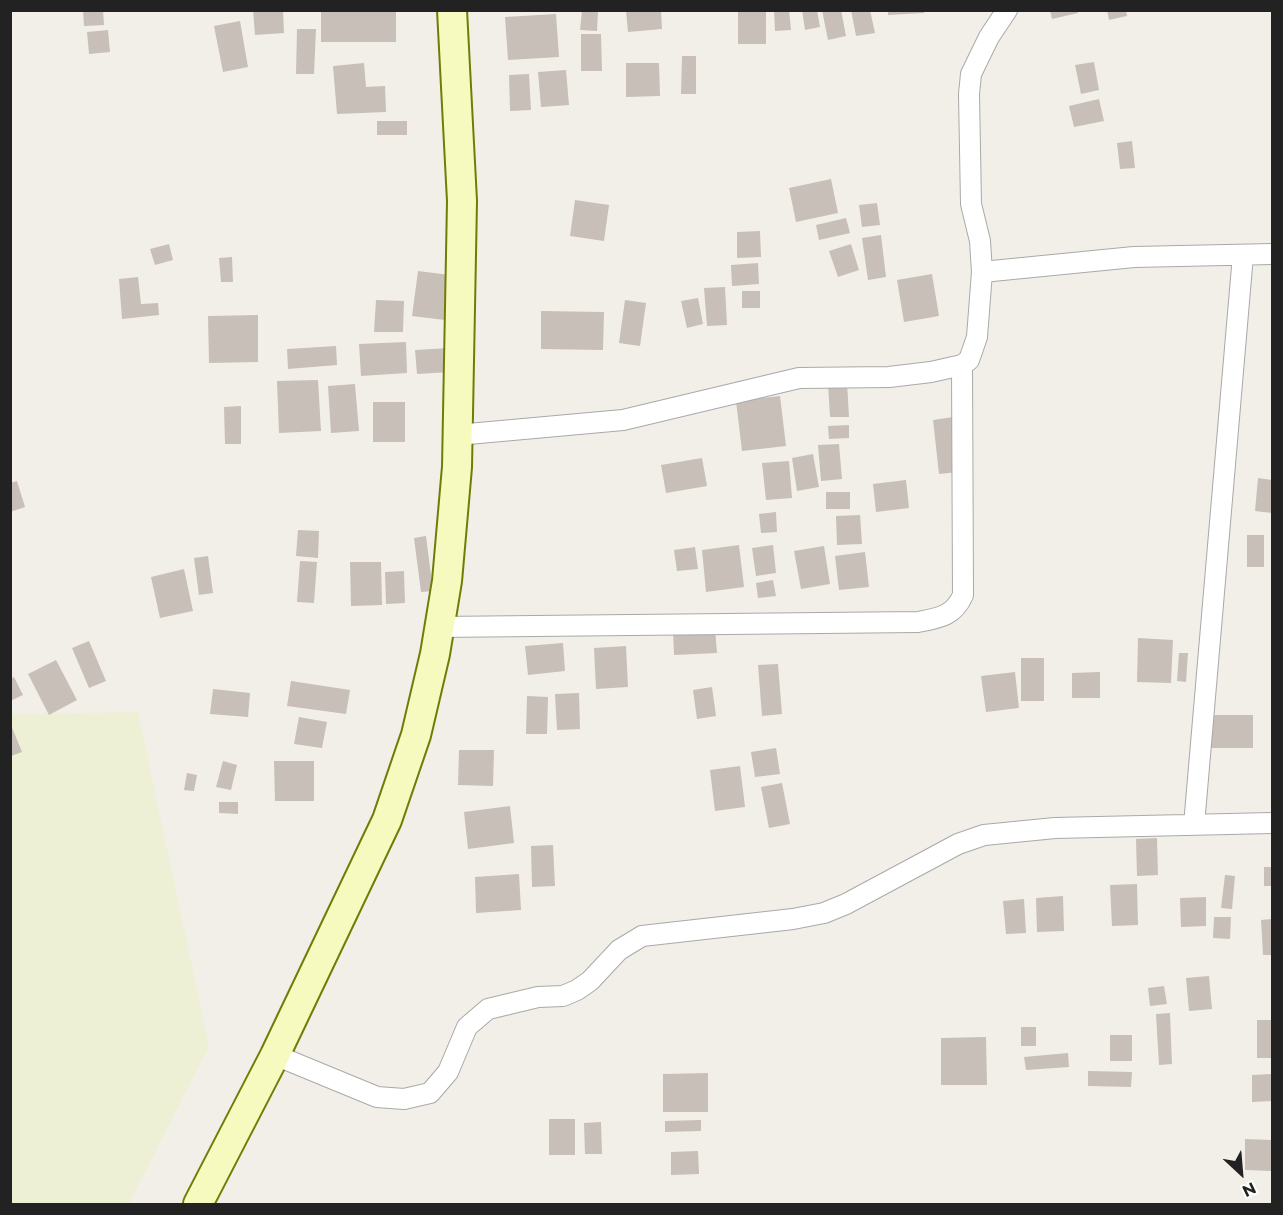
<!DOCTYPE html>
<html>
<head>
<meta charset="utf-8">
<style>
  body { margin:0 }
  #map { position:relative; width:1283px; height:1215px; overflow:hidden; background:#f2efe9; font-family:Montserrat,sans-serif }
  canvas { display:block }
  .frame { position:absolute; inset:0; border:12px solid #222; pointer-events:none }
  .north { position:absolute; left:1211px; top:1143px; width:60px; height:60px; -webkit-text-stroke:4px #fff; paint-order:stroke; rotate:154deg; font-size:16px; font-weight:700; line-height:24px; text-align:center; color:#222 }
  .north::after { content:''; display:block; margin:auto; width:21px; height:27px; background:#222; clip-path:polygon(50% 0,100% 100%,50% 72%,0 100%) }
</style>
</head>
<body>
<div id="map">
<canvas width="1283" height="1215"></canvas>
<div class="frame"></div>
<div class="north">N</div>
</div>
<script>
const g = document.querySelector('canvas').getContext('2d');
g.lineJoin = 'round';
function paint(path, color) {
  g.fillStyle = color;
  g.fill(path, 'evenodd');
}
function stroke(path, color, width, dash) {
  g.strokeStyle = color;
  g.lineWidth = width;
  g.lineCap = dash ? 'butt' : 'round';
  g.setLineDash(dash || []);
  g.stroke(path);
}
const farmland = new Path2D(`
  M 138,712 L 209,1046 L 129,1204 L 11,1204 L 10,714 Z`);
const building = new Path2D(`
  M 83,10 L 103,10 L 104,25 L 84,26 Z
  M 253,10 L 283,10 L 284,33 L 255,35 Z
  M 321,10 L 396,10 L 396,42 L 321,42 Z
  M 582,10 L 598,12 L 597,31 L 580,30 Z
  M 661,10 L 662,29 L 628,32 L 626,11 Z
  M 738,10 L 766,10 L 766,44 L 738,44 Z
  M 774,10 L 789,10 L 791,30 L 775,31 Z
  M 802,10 L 817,10 L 820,27 L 805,30 Z
  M 822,10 L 841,10 L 846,36 L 828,40 Z
  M 851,10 L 870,10 L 875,33 L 856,36 Z
  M 888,10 L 924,10 L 924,13 L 888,15 Z
  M 1050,10 L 1077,10 L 1078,13 L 1052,19 Z
  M 1107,10 L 1126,10 L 1127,16 L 1109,20 Z
  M 556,14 L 559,57 L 508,60 L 505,17 Z
  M 240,21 L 248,67 L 223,72 L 214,26 Z
  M 297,29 L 316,29 L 314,74 L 296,74 Z
  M 108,30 L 110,52 L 89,54 L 87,32 Z
  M 581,34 L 601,34 L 602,71 L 581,71 Z
  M 682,56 L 696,56 L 696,94 L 681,94 Z
  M 1094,62 L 1099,90 L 1081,94 L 1075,65 Z
  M 364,63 L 366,87 L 385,86 L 386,112 L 337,114 L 333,66 Z
  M 626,63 L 659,63 L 660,96 L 626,97 Z
  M 566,70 L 569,105 L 541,107 L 538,72 Z
  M 529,74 L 531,110 L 510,111 L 509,75 Z
  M 1099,99 L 1104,121 L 1074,127 L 1069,106 Z
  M 377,121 L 407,121 L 407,135 L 377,135 Z
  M 1132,141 L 1135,168 L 1120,169 L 1117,143 Z
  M 831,179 L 838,213 L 796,222 L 789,188 Z
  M 575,200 L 609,205 L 604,241 L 570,236 Z
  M 877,203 L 880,225 L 862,227 L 859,205 Z
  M 846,218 L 850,233 L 819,240 L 816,225 Z
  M 760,231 L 761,257 L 737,258 L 737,232 Z
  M 881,235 L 886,277 L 868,280 L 862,238 Z
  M 169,244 L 173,260 L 155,265 L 150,249 Z
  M 851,244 L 859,270 L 838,277 L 829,251 Z
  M 232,257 L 233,282 L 221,282 L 219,258 Z
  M 758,263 L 759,284 L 732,286 L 731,265 Z
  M 418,271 L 450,275 L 445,320 L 412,316 Z
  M 932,274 L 939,316 L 904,322 L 897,280 Z
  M 138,277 L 141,304 L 158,303 L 159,315 L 122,319 L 119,279 Z
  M 725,287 L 727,325 L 707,326 L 704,288 Z
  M 742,291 L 760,291 L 760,308 L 742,308 Z
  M 698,298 L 703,324 L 687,328 L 681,301 Z
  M 376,300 L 404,301 L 403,332 L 374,332 Z
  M 625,300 L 646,303 L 640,346 L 619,343 Z
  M 541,311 L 604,312 L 603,350 L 541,349 Z
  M 258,315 L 258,362 L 209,363 L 208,316 Z
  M 406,342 L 407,373 L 361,376 L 359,344 Z
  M 336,346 L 337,365 L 288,369 L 287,349 Z
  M 449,348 L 450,372 L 417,374 L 415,350 Z
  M 318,380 L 321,431 L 279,433 L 277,381 Z
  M 847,382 L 849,417 L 830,417 L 828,384 Z
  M 355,384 L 359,431 L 331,433 L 328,386 Z
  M 780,396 L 786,446 L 742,451 L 736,401 Z
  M 373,402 L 405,402 L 405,442 L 373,442 Z
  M 241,406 L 241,444 L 225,444 L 224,407 Z
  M 953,417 L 959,472 L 939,474 L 933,420 Z
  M 849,425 L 849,438 L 829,439 L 828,426 Z
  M 839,444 L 842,479 L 821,481 L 818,445 Z
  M 813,454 L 819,487 L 797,491 L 792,458 Z
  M 702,458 L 707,486 L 666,493 L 661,465 Z
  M 789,461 L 792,498 L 766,500 L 762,463 Z
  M 1258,478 L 1272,480 L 1272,513 L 1255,511 Z
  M 906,480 L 909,508 L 876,512 L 873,484 Z
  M 17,481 L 25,507 L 10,512 L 10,483 Z
  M 826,492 L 850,492 L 850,509 L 826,509 Z
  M 776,512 L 777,532 L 761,533 L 759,514 Z
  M 860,515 L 862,544 L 837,545 L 836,516 Z
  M 298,530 L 319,531 L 318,558 L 296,556 Z
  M 1247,535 L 1264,535 L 1264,567 L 1247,567 Z
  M 426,536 L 433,591 L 421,592 L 414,538 Z
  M 739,545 L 744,587 L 706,592 L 702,550 Z
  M 773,545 L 776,573 L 756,576 L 752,548 Z
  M 824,546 L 830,584 L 801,589 L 794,551 Z
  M 695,547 L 698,569 L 677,571 L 674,550 Z
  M 865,552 L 869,587 L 839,590 L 835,556 Z
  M 208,556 L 213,593 L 199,595 L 194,558 Z
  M 300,561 L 317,562 L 314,603 L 297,602 Z
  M 350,562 L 381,562 L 382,605 L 351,606 Z
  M 184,569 L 193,611 L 160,618 L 151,577 Z
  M 404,571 L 405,603 L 386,604 L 385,572 Z
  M 773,580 L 776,596 L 758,598 L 756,583 Z
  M 715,628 L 717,653 L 674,655 L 673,631 Z
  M 1138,638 L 1173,640 L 1171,683 L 1137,682 Z
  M 89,641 L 106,681 L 89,688 L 72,648 Z
  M 563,643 L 565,671 L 528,675 L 525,646 Z
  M 626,646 L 628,687 L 596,689 L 594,648 Z
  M 1179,653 L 1188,653 L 1186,682 L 1177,681 Z
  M 1021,658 L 1044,658 L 1044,701 L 1021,701 Z
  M 56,660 L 77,700 L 49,715 L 28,674 Z
  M 778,664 L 782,714 L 762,716 L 758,665 Z
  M 1015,672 L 1019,708 L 986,712 L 981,676 Z
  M 1100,672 L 1100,698 L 1072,698 L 1072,673 Z
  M 14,677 L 23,695 L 10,701 L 10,679 Z
  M 291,681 L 350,690 L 346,714 L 287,706 Z
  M 712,687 L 716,716 L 697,719 L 693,690 Z
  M 213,689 L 250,693 L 248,717 L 210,714 Z
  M 579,693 L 580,729 L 557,730 L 555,694 Z
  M 527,696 L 548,697 L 547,734 L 526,734 Z
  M 1208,715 L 1253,715 L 1253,748 L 1208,748 Z
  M 299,717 L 327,722 L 322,748 L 294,744 Z
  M 11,725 L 22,752 L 11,756 Z
  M 776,748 L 780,774 L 755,777 L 751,752 Z
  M 459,750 L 494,750 L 493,786 L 458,785 Z
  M 223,761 L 237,765 L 231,790 L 216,787 Z
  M 274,761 L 314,761 L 314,801 L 275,801 Z
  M 740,766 L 745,807 L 715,811 L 710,770 Z
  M 187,773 L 197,775 L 194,791 L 184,790 Z
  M 782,783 L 790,824 L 769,828 L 761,787 Z
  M 219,802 L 238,802 L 238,814 L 219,813 Z
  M 510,806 L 514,843 L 468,849 L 464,812 Z
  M 1157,838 L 1158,875 L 1137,876 L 1136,839 Z
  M 553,845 L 555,886 L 532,887 L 531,846 Z
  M 1264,867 L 1272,867 L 1272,886 L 1264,886 Z
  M 519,874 L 521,910 L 476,913 L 475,877 Z
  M 1225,875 L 1235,876 L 1232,909 L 1221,908 Z
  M 1137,884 L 1138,925 L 1112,926 L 1110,885 Z
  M 1063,896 L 1064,931 L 1037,932 L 1036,898 Z
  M 1206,897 L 1206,926 L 1181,927 L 1180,898 Z
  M 1024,899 L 1026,933 L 1006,934 L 1003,901 Z
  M 1214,917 L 1231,917 L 1230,939 L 1213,938 Z
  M 1272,919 L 1272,955 L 1263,955 L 1261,920 Z
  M 1209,976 L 1212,1009 L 1189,1011 L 1186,978 Z
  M 1164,986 L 1167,1004 L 1150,1006 L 1148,988 Z
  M 1170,1013 L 1172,1064 L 1159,1065 L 1156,1014 Z
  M 1257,1020 L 1272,1020 L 1272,1058 L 1257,1058 Z
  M 1021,1027 L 1036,1027 L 1036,1046 L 1021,1046 Z
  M 1110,1035 L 1132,1035 L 1132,1061 L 1110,1061 Z
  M 986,1037 L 987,1085 L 941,1085 L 941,1038 Z
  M 1068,1053 L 1069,1067 L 1026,1070 L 1024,1057 Z
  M 1088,1071 L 1132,1072 L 1131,1087 L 1088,1086 Z
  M 708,1073 L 708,1112 L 663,1112 L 663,1074 Z
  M 1272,1074 L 1272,1101 L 1252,1102 L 1252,1075 Z
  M 549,1119 L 575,1119 L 575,1155 L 549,1155 Z
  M 701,1120 L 701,1131 L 665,1132 L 665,1121 Z
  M 601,1122 L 602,1154 L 585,1154 L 584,1123 Z
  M 1245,1139 L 1272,1140 L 1272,1171 L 1245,1170 Z
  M 698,1151 L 699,1174 L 671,1175 L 671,1152 Z`);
const minor = new Path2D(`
  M 982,272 L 1134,257 L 1272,254
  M 457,435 L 623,420 L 799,378 L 889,377 L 931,372 L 962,365 L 969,360 L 977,337 L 982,272 L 980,241 L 971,204 L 969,94 L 971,74 L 989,37 L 1007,10
  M 439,627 L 918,622 C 939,618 954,616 963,595 L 962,365
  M 1194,825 L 1243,255
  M 275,1055 L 377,1097 L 404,1099 L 430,1093 L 448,1072 L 467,1027 L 488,1009 L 538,997 L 563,996 L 577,990 L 590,981 L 619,950 L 642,936 L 793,919 L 824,913 L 846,904 L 958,844 L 984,835 L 1055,828 L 1272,823`);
const secondary = new Path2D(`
  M 198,1204 L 275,1055 L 387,820 L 416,735 L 435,654 L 447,581 L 457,467 L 462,201 L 452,10`);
paint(farmland, '#eef0d5');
paint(building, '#c7bfb8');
stroke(minor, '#a9a9a9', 22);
stroke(secondary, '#707d05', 32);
stroke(minor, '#fff', 20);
stroke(secondary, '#f7fabf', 28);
</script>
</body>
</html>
